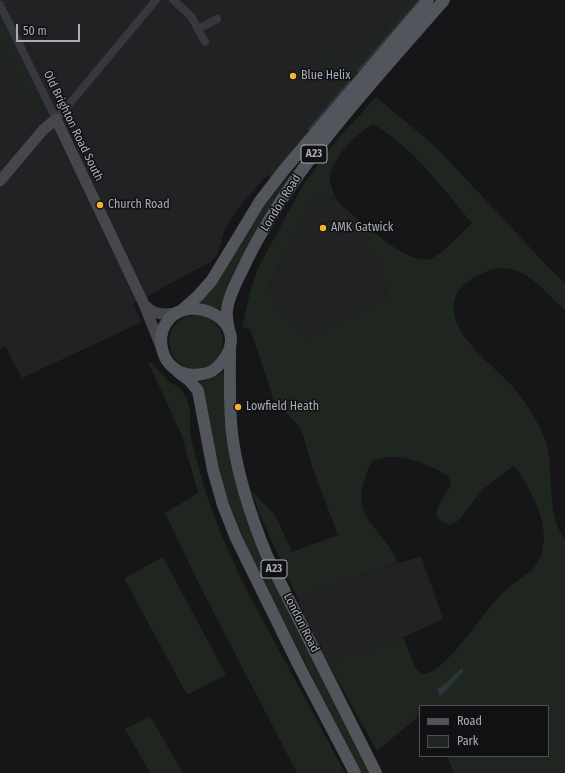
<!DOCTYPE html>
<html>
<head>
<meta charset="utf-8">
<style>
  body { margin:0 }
  #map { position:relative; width:565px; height:773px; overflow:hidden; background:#161618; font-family:"Fira Sans Condensed",sans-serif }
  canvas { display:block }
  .legend { position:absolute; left:419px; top:705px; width:130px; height:52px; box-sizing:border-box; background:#111113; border:1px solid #4d4f55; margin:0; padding:5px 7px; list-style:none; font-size:12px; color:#a8adb8 }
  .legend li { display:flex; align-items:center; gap:8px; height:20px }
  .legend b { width:20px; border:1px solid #4d4f55 }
  .scale { position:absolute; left:16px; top:24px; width:64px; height:18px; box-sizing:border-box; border:2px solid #a8adb8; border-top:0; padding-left:5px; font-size:12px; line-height:14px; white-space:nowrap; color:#a8adb8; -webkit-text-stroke:3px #111113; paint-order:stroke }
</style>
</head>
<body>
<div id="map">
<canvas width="565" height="773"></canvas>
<ul class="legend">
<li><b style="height:5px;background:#53555c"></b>Road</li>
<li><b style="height:11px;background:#1e261f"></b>Park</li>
</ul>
<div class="scale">50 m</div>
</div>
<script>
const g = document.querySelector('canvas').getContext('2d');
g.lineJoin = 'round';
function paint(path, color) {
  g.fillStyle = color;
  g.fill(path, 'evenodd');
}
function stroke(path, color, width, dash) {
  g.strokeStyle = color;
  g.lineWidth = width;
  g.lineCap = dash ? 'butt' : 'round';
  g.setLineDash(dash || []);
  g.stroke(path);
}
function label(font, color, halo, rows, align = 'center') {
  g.font = font + ' "Fira Sans Condensed",sans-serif';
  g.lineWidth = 3;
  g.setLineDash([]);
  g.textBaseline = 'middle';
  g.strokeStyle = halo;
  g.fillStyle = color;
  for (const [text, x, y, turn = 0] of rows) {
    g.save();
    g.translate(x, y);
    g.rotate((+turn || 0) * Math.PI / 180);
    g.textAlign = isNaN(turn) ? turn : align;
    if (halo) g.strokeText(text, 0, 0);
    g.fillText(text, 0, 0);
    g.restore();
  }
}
const built = new Path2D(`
  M 0,0 L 421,0 L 339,90 L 290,150 L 239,207 L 225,228 L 218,254 L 210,262 L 133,304 L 142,322 L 22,378 L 5,346 L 0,349 Z
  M 315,196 L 326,201 L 335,197 L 343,207 L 380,265 L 387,297 L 306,338 L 285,318 L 269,285 Z
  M 421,556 L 443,619 L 366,654 L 362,647 L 329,665 L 302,612 L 298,599 L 332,585 Z`);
const green = new Path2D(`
  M 412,0 L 421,0 L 272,179 L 268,175 L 271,170 L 270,164 L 273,161 L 277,165 L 326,106 L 321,102 L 336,91 L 320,53 L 328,54 L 342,71 L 362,57 Z
  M 0,17 L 40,101 L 41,111 L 36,123 L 38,117 L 36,108 L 0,41 Z
  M 376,97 L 435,146 L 551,270 L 565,283 L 565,310 C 534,283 517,252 473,278 C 464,283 455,292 454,303 C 449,336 495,366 513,387 C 525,401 537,420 544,436 C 556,466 544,513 565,539 L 565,773 L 454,773 L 447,756 L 548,756 L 548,706 L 420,706 L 420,715 L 377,751 L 329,665 L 362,647 L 366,654 L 403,637 L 416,669 L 422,674 C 429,674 435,670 441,665 C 466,643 482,612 507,589 C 519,578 538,570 542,553 C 550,523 531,489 514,466 L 483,489 L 458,521 L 450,525 L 442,522 L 436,515 L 438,506 L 451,485 L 448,476 C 430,464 394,450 373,461 C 368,467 366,474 364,481 C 354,511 372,523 387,544 C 392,550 395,557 398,563 L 332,585 L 298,599 L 259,513 L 252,491 L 275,515 L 292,552 L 338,535 L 313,469 L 302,432 L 297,424 L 274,400 L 250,329 L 242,328 L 250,292 L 258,268 L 303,185 L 336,141 ZM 373,124 C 411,145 444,190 472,223 C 461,233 443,254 430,259 C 408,266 361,221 343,207 L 380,265 L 387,297 L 306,338 L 285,318 L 269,285 L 315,196 L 326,201 L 335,197 C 333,191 330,185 330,179 C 331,157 357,134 373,124 Z
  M 309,151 L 221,310 L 201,303 L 199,302 L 265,205 Z
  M169 342a27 27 0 1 1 54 0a27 27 0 1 1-54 0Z
  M 148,362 L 154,365 L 168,381 L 180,388 L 187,399 L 190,410 L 190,434 L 205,491 L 219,529 L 242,581 L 345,773 L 297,773 L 199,584 L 165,513 L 198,493 L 182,436 Z
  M 222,373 L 224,374 L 236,482 L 373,773 L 361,773 L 246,546 L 224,489 L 198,384 Z
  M 163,557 L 226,675 L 187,695 L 124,578 Z
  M 150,716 L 183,773 L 150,773 L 125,729 Z`);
const water = new Path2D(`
  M 462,668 L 463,669 L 462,673 L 442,695 L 439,696 L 437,689 L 444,685 Z`);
const stream = new Path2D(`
  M 358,71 L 420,0
  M 309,129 L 351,80`);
const street = new Path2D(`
  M 173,0 L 191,16 L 205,42
  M 0,5 L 56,119 L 71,102 L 156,0
  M 198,29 L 217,19`);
const secondary = new Path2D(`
  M 0,181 L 43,130 L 56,119 L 143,302 L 161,347
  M 146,306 C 154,316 167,315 179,312`);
const primary = new Path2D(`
  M 188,309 C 220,306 246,335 221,363 C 216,369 211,373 203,374 C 155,383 146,316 188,309 Z
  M 181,311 L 198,296 L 212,280 L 260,201 L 284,170 L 428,0
  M 229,331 C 228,324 226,317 227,310 C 229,293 240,276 247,260 C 296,162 373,82 444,0
  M 230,348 C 230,377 229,405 232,433 C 237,476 251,517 267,556 L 376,773
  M 178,372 L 190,381 L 198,391 L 213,470 L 223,505 L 236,538 L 299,666 L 355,773`);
const markers = [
  [293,76,4,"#f2b134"],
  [100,205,4,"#f2b134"],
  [323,228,4,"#f2b134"],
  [238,407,4,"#f2b134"]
];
const shields = [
  [314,154,26],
  [274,569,26]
];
const shieldNames = [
  ["A23",314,154],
  ["A23",274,569]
];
const poiNames = [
  ["Blue Helix",301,76],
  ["Church Road",108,205],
  ["AMK Gatwick",331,228],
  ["Lowfield Heath",246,407]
];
const streetNames = [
  ["Old Brighton Road South",73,126,64],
  ["London Road",281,203,-58],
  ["London Road",301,623,63]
];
paint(built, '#222225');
paint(green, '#1e261f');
paint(water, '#2c353c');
stroke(stream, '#2c353c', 2.5);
stroke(street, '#37383d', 8);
stroke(secondary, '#45474d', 11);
stroke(primary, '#53555c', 12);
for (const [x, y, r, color] of markers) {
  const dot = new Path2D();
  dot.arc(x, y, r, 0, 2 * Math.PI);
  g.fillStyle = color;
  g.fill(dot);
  stroke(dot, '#111113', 1.5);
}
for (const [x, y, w] of shields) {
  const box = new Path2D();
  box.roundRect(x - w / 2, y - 9, w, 18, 3);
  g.fillStyle = '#111113';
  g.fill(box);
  stroke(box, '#a8adb8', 1);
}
label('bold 11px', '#a8adb8', null, shieldNames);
label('12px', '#a8adb8', '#111113', poiNames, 'left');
label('12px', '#a8adb8', '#111113', streetNames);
</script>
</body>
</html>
